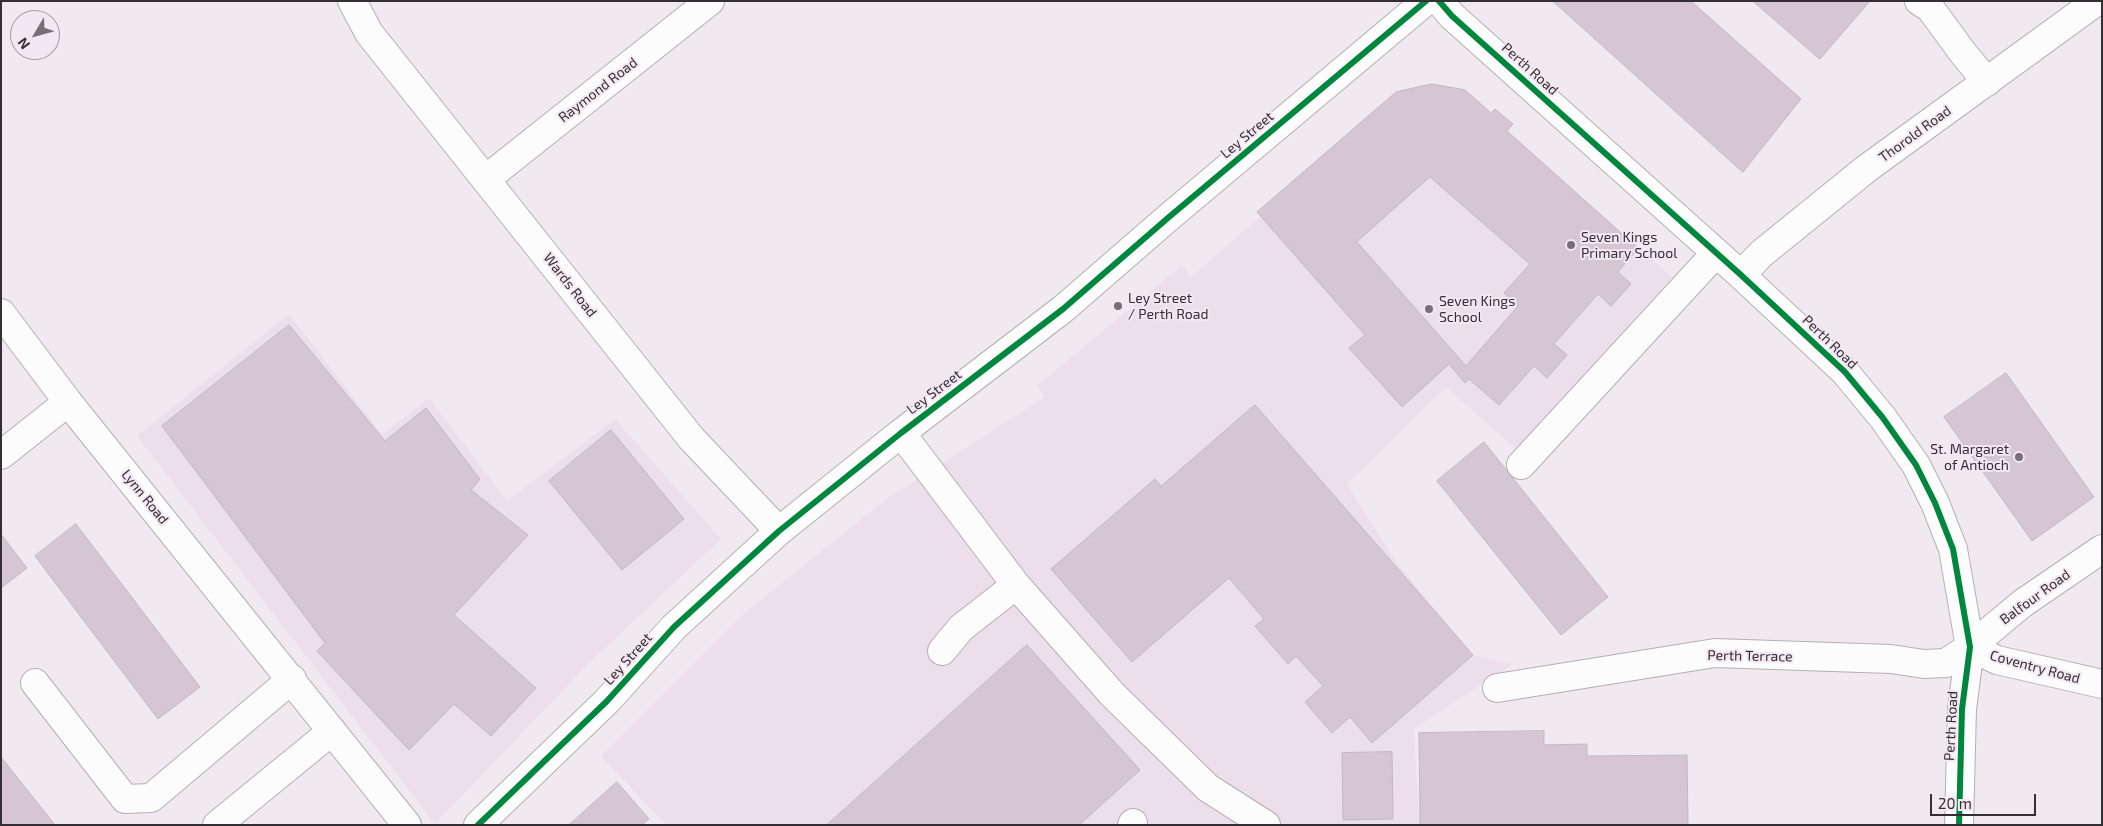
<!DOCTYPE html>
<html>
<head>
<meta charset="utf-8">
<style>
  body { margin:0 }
  #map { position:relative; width:2103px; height:826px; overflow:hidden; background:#f0eaf0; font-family:"Exo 2",sans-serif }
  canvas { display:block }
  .frame { position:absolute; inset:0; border:2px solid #342f34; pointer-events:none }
  .north { position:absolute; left:10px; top:10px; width:50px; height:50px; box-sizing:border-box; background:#f3e7f2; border:1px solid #a79da6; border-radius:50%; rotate:233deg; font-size:14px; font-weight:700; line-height:20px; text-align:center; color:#342f34 }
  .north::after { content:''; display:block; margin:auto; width:18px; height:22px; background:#767076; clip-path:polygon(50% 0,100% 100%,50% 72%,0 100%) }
  .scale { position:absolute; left:1930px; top:794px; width:106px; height:22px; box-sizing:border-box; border:2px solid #342f34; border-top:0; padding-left:6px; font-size:15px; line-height:18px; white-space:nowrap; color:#342f34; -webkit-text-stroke:4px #f3e7f2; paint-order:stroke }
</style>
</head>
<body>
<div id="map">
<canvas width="2103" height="826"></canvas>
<div class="frame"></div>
<div class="north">N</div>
<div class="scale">20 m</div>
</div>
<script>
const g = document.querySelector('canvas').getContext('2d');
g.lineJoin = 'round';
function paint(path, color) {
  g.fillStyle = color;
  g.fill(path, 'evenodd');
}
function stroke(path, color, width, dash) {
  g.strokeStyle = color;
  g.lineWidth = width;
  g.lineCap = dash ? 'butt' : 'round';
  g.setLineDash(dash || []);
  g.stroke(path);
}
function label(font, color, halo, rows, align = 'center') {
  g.font = font + ' "Exo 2",sans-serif';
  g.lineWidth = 4;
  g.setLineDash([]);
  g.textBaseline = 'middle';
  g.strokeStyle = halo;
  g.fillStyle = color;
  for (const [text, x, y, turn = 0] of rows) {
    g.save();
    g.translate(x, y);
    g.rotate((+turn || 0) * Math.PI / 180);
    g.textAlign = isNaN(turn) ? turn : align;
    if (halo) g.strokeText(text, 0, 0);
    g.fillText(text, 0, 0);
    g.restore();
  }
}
const built = new Path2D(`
  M 1432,84 L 1465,90 L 1491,113 L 1495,109 L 1513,124 L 1507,131 L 1672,277 L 1516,449 L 1446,387 L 1347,484 L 1394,559 L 1473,655 L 1512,664 L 1414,729 L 1419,825 L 666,825 L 601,756 L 741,616 L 885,500 L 1045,397 L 1037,386 L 1182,265 L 1191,277 L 1261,216 L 1257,212 L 1396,92 Z
  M 289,314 L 382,434 L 429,398 L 507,501 L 615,419 L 721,539 L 589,663 L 435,824 L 137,436 Z`);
const building = new Path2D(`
  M 1553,1 L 1691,1 L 1801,99 L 1743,172 Z
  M 1753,1 L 1870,1 L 1820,59 Z
  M 1432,84 L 1465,90 L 1491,113 L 1495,109 L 1513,124 L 1507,131 L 1638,248 L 1618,272 L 1631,284 L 1611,306 L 1598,294 L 1554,344 L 1567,355 L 1547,378 L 1534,366 L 1499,405 L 1469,379 L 1465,383 L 1449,364 L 1402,407 L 1349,348 L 1365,335 L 1257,212 L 1396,92 ZM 1430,177 L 1530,264 L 1504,293 L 1518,306 L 1466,366 L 1357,242 Z
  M 289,325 L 385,441 L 426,408 L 480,479 L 471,490 L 528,535 L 454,615 L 536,688 L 491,736 L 454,704 L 409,750 L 317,651 L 325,643 L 162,426 Z
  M 2006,373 L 2094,497 L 2032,541 L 1944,417 Z
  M 1255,405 L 1473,655 L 1372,743 L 1350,717 L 1332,733 L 1305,702 L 1323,686 L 1296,656 L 1288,664 L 1255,626 L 1264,619 L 1229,578 L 1132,662 L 1051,569 L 1155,479 L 1161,486 Z
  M 611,430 L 684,519 L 622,570 L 549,481 Z
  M 1484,442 L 1608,597 L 1561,635 L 1437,481 Z
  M 76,524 L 200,687 L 158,719 L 35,556 Z
  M 1,534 L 27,568 L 1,588 Z
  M 1027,645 L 1140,770 L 1079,825 L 827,825 Z
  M 1544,731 L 1544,745 L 1587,744 L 1587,756 L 1687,755 L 1688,825 L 1420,825 L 1419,733 Z
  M 1392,752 L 1393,819 L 1343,820 L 1342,753 Z
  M 1,757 L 55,825 L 1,825 Z
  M 617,782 L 649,819 L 642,825 L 569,825 Z`);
const minor = new Path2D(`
  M 352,1 L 369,33 L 691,438 L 779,531
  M 1439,1 L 1452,16 L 1741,275 L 1845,372 L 1883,418 L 1916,465 L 1935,503 L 1953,549 L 1970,647 L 1962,709 L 1959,825
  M 1919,1 L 1930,8 L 1963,53 L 1987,82
  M 486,179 L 710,1
  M 1741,275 L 1761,254 L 1866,169 L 2097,1
  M 1,313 L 68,402 L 407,825
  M 901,433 L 1016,585 L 1112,694 L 1208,788 L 1266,825
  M 1,455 L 68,402
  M 1521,465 L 1716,253
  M 1970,647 L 1997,660 L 2102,684
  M 942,651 L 961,628 L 1016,585
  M 35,683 L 125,799 L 151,798 L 292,679
  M 1497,688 L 1715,653 L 1891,659 L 1924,664 L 1946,663 L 1970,647 L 2023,603 L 2102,549
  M 217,825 L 332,731
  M 478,825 L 607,701 L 674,627 L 779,531 L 901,433 L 1063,309 L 1169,217 L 1426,1
  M 1132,825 L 1133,823`);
const cycleway = new Path2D(`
  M 1439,1 L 1452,16 L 1741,275 L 1845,372 L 1883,418 L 1916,465 L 1935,503 L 1953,549 L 1970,647 L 1962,709 L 1959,825
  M 478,825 L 607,701 L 674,627 L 779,531 L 901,433 L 1063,309 L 1169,217 L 1426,1`);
const markers = [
  [1571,245,5,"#767076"],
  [1118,306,5,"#767076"],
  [1429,309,5,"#767076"],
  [2019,457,5,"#767076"]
];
const streetNames = [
  ["Perth Road",1530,69,42],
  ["Raymond Road",598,90,-38],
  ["Thorold Road",1915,134,-36],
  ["Ley Street",1247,135,-40],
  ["Wards Road",570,285,52],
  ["Perth Road",1830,342,44],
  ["Ley Street",934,392,-37],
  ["Lynn Road",145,497,51],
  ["Balfour Road",2035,597,-36],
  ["Perth Terrace",1750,656,1],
  ["Ley Street",628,659,-48],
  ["Coventry Road",2035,667,15],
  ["Perth Road",1951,726,-87]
];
const poiNames = [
  ["Seven Kings",1581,237],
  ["Primary School",1581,253],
  ["Ley Street",1128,298],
  ["/ Perth Road",1128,314],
  ["Seven Kings",1439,301],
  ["School",1439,317],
  ["St. Margaret",2009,449,"right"],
  ["of Antioch",2009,465,"right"]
];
paint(built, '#ecdfeb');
paint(building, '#d6c6d4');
stroke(building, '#bebabe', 1);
stroke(minor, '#b4afb4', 30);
stroke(minor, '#fdfcfd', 28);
stroke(cycleway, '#00873e', 6);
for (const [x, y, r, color] of markers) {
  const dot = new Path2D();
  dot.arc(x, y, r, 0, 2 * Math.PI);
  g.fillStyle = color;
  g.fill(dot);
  stroke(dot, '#f3e7f2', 2);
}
label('14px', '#342f34', '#f3e7f2', streetNames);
label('14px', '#342f34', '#f3e7f2', poiNames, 'left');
</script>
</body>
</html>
